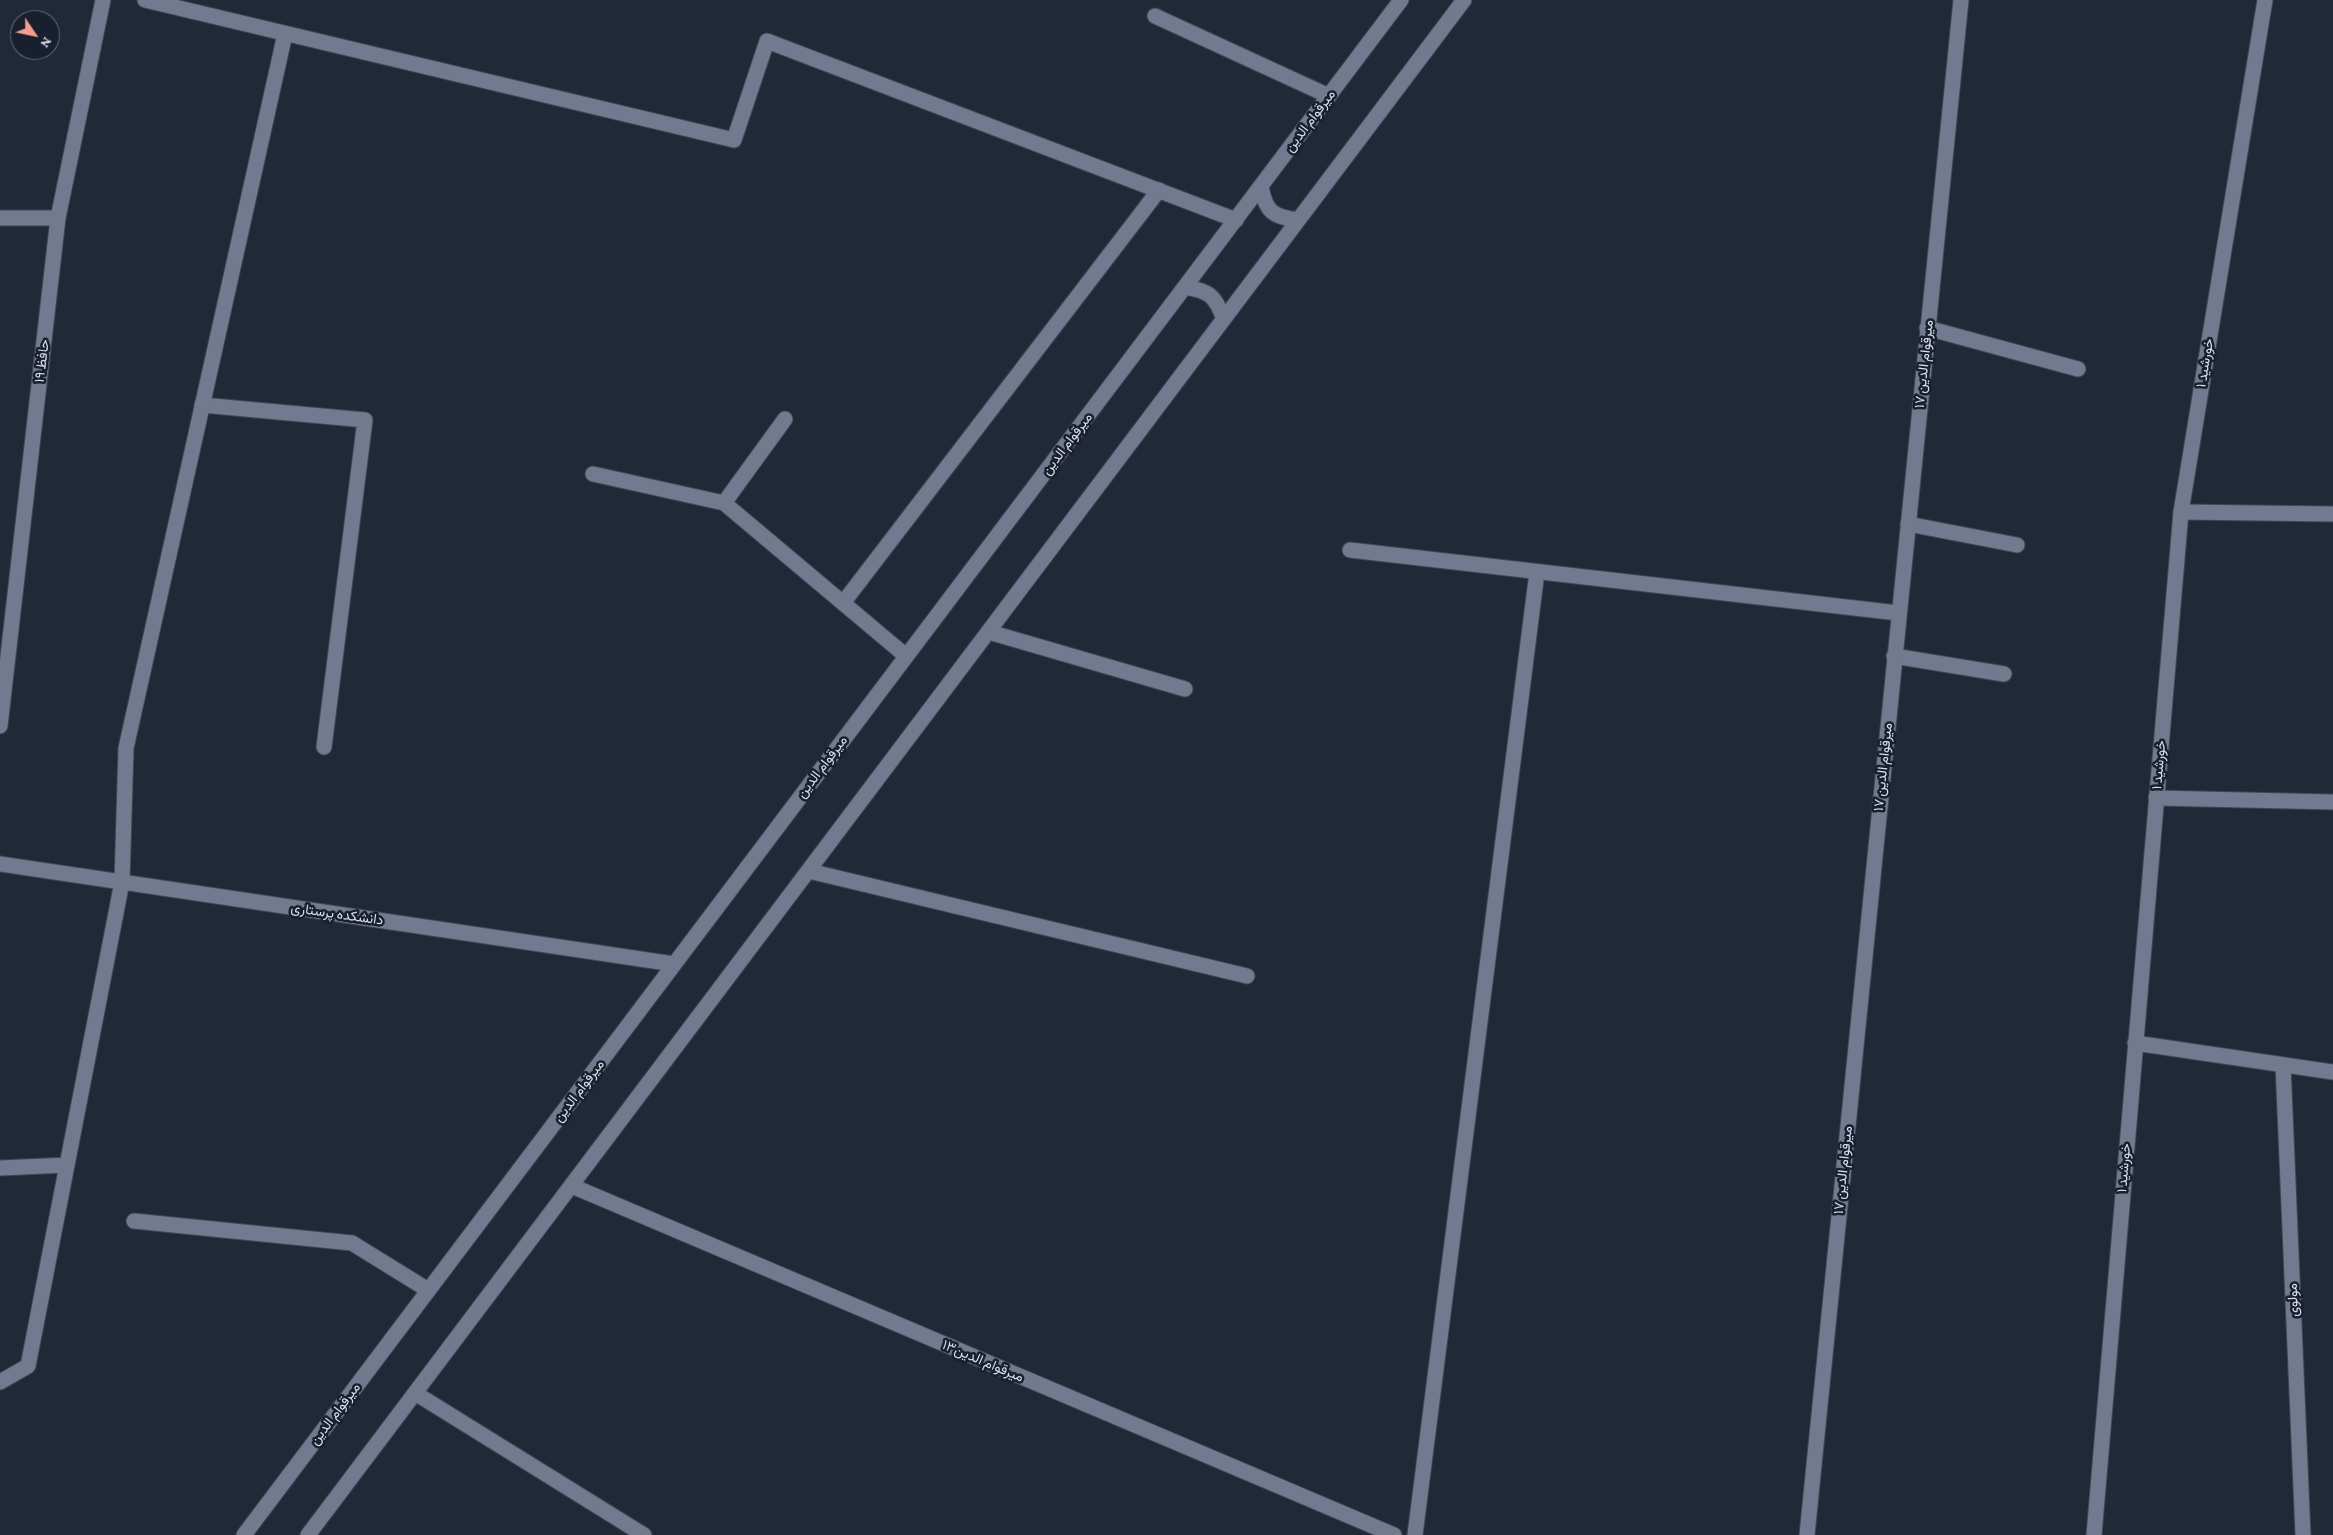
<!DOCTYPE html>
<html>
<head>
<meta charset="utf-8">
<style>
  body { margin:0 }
  #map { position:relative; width:2333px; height:1535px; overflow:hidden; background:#212939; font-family:"Crimson Pro",serif }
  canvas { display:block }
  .north { position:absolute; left:10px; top:10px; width:50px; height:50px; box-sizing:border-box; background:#181f2f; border:1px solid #656b79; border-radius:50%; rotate:124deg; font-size:14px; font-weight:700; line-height:20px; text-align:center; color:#d9dee9 }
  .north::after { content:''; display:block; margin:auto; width:18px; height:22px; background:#f59d8e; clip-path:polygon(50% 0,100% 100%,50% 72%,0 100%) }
</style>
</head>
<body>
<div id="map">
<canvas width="2333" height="1535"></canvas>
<div class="north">N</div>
</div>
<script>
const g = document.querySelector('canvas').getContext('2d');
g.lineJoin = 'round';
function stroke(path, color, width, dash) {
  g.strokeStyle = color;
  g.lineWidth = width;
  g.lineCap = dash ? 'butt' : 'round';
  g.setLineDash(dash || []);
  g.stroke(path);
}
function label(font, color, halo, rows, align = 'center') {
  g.font = font + ' "Crimson Pro",Vazirmatn,serif';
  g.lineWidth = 5;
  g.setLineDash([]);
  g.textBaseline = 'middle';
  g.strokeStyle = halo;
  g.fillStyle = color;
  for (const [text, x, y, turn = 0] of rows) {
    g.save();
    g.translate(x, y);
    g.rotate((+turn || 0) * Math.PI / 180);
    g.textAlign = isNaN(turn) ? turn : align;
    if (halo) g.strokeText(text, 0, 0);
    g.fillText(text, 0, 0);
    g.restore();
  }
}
const lane = new Path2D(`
  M 0,218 L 58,218
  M 1927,328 L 2078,369
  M 202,405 L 365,420 L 324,747
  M 2181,512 L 2333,514
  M 1908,524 L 2017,545
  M 843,603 L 1159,190
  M 1894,656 L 2004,674
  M 2156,798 L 2333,802`);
const street = new Path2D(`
  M 145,0 L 734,140 L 767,41 L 1236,220
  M 1155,16 L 1329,96
  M 593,474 L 724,503 L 906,656
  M 724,503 L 785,419
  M 1350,550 L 1898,613
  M 989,632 L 1185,689
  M 0,726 L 58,218 L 103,0
  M 0,864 L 674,964
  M 809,871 L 1247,976
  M 2135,1043 L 2333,1072
  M 2283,1065 L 2303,1535
  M 0,1168 L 67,1165
  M 572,1186 L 1394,1535
  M 134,1221 L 352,1243 L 428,1290
  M 0,1382 L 28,1366 L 122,882 L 126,748 L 285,34
  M 415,1393 L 644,1535
  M 1415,1535 L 1537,572
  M 1807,1535 L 1961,0
  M 2094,1535 L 2181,512 L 2265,0`);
const secondary = new Path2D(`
  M 1261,187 C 1266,212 1273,217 1298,220
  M 1185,287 C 1210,291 1215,296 1224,319
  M 244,1535 L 1401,0
  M 308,1535 L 1464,0`);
const streetNames = [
  ["میرقوام الدین",1310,121,-53],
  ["حافظ ۱۹",42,361,-83],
  ["خورشید ۱",2205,363,-81],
  ["میرقوام الدین ۱۷",1924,364,-84],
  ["میرقوام الدین",1067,444,-53],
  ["خورشید ۱",2159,765,-85],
  ["میرقوام الدین",822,767,-53],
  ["میرقوام الدین ۱۷",1883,767,-84],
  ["دانشکده پرستاری",337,914,8],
  ["میرقوام الدین",579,1091,-53],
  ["خورشید ۱",2124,1168,-85],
  ["میرقوام الدین ۱۷",1843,1170,-84],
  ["مولوی",2293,1300,-92],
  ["میرقوام الدین۱۳",983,1361,23],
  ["میرقوام الدین",335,1414,-53]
];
stroke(lane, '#404654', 17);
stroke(street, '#404654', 17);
stroke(secondary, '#404654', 17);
stroke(lane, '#717a8e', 15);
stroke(street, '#717a8e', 15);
stroke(secondary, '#717a8e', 15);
label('14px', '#d9dee9', '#181f2f', streetNames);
</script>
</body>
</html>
